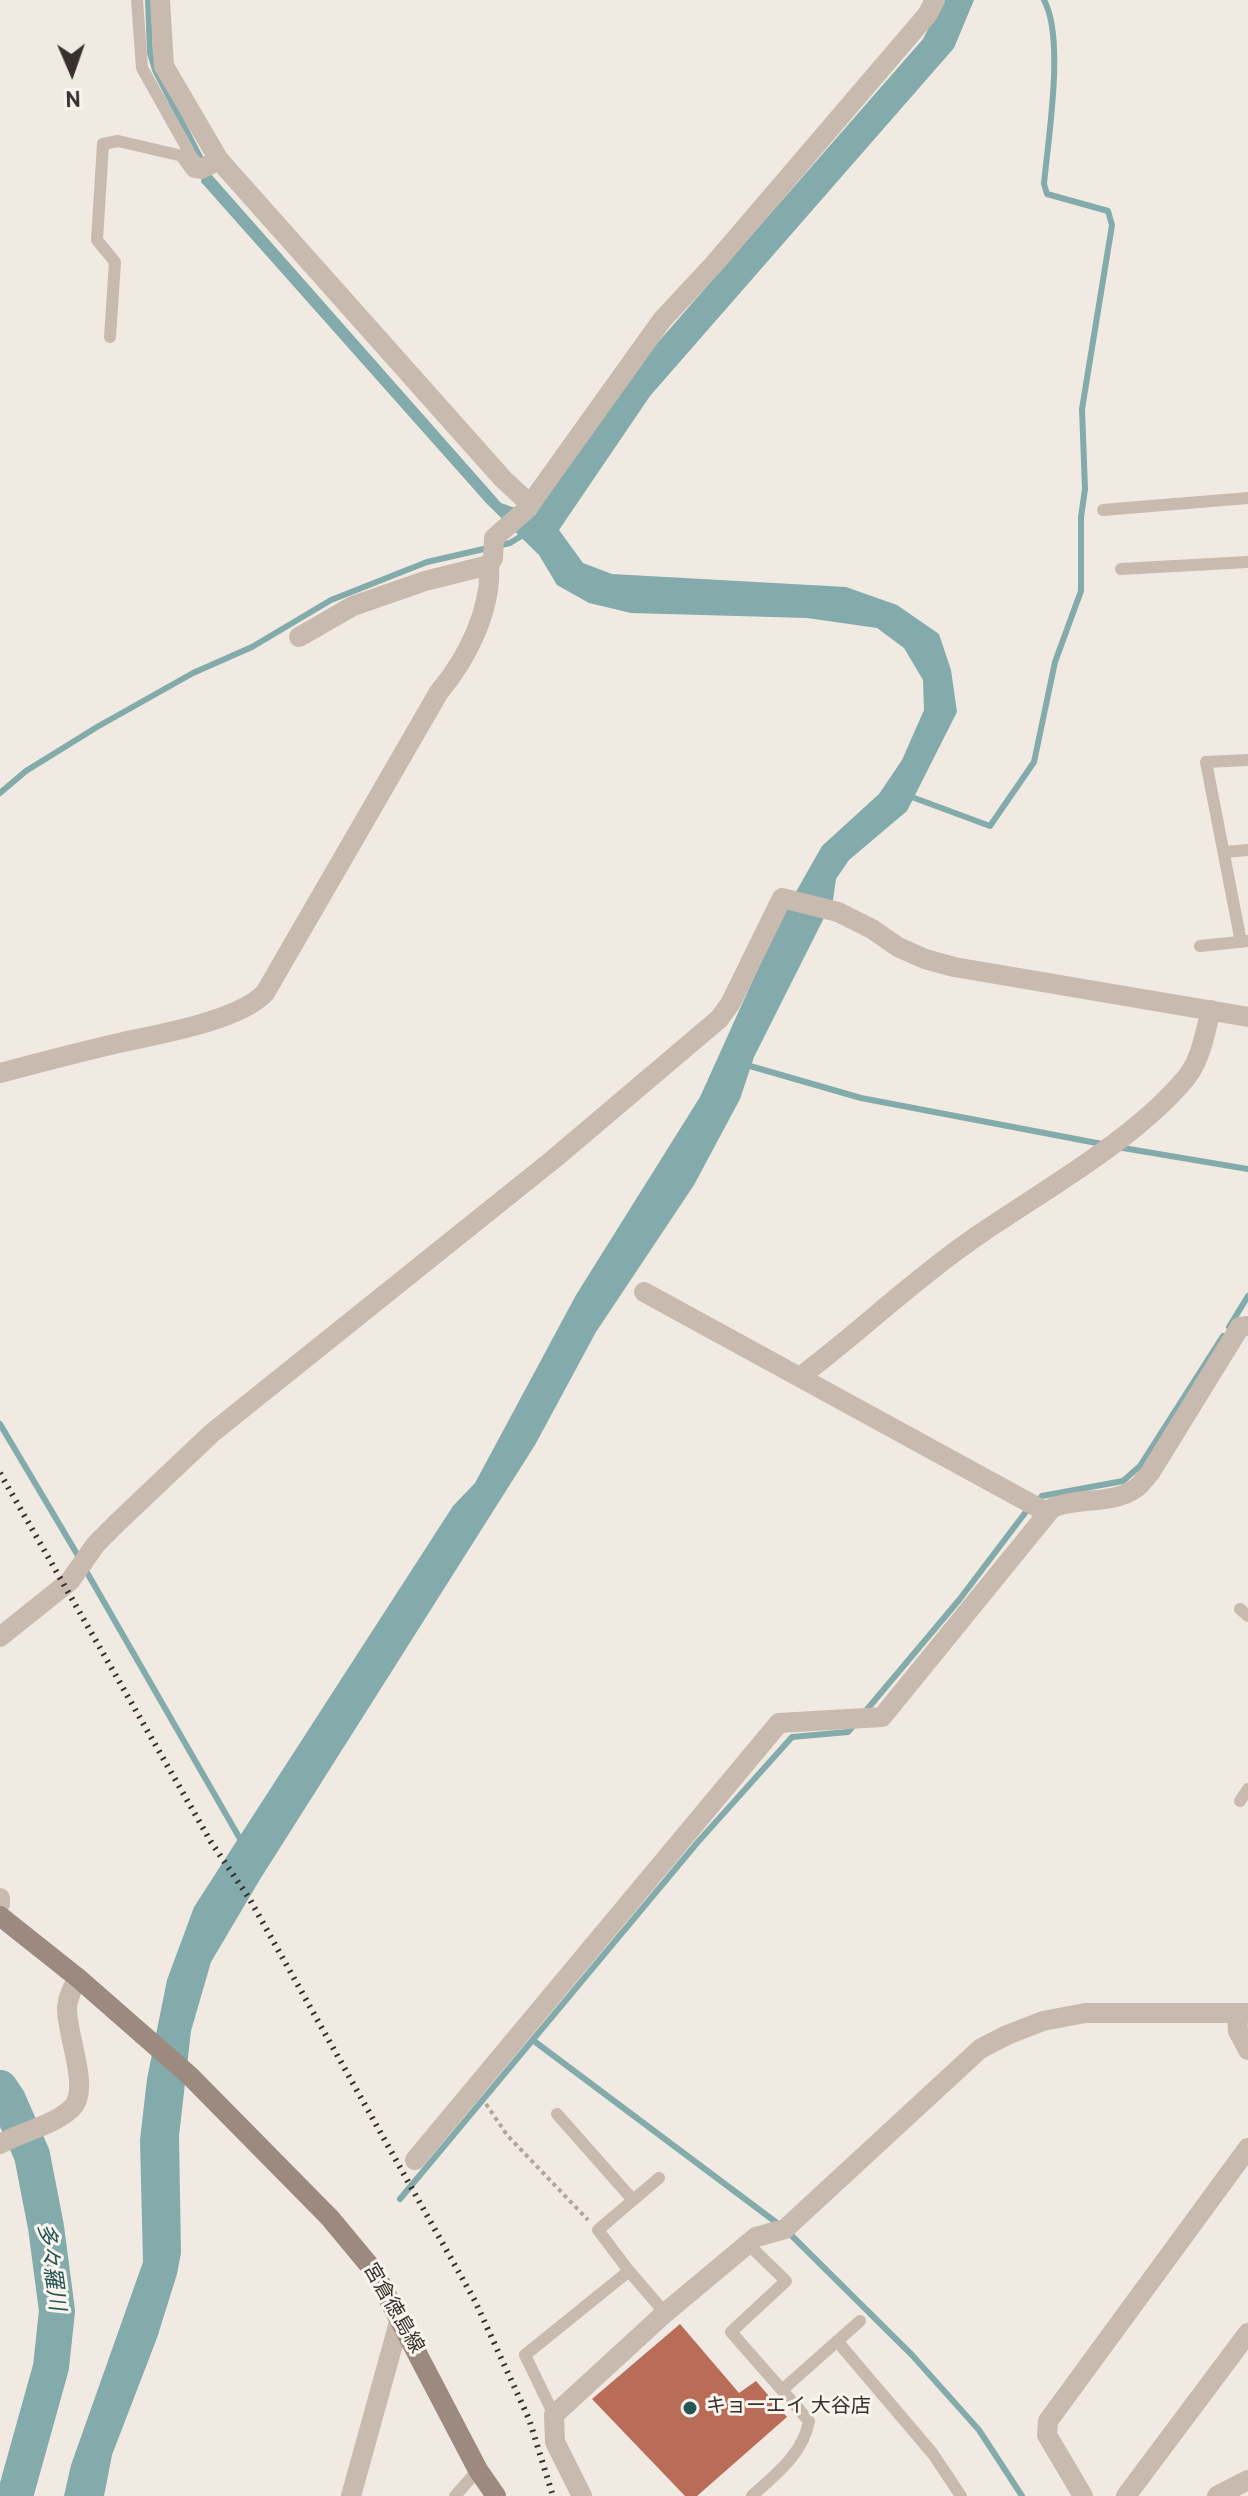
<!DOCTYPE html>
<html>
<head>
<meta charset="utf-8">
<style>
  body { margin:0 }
  #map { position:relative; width:1248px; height:2496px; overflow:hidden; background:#f1eae2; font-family:Overpass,sans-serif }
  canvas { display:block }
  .north { position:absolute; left:32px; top:32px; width:80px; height:80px; -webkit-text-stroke:6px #f9f4ee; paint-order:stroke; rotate:178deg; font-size:22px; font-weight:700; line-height:32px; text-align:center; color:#38302c }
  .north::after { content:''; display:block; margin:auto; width:28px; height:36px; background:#38302c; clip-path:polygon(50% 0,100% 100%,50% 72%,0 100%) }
</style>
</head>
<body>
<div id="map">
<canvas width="1248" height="2496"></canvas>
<div class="north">N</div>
</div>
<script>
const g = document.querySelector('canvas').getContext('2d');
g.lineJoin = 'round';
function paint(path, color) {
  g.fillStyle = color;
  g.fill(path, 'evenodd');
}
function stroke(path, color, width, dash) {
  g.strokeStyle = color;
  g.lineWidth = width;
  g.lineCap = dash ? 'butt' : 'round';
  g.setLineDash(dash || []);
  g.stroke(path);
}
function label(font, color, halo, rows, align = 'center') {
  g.font = font + ' Overpass,"Noto Sans JP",sans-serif';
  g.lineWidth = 6;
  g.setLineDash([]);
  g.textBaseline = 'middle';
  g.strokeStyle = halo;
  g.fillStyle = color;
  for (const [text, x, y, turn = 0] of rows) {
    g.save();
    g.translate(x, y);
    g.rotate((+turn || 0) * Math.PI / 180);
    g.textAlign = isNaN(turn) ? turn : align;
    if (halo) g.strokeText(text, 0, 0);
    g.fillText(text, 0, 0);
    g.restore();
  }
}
const water = new Path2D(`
  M 943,0 L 974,0 L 954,48 L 650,396 L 559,530 L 583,563 L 612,574 L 846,587 L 897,605 L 939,634 L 951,670 L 957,712 L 907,811 L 849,860 L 836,879 L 833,900 L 754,1057 L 740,1099 L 694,1185 L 596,1332 L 535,1445 L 259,1881 L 211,1962 L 191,2031 L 179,2136 L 181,2253 L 177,2274 L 157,2338 L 112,2455 L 104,2496 L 64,2496 L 71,2465 L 143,2262 L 140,2140 L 147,2079 L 167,1980 L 194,1907 L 453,1506 L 475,1483 L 576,1295 L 700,1097 L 780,920 L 822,846 L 879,794 L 902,760 L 924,710 L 923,680 L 904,648 L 877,628 L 807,618 L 631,613 L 589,603 L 557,585 L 539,555 L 487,504 L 201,182 L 202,177 L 210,173 L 501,503 L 535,515 L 568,465 L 653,348 L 923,39 Z`);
const stream = new Path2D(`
  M 148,0 L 150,53 L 155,70 L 203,163
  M 0,793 L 26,771 L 97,727 L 193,673 L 252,647 L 331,600 L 427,562 L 510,543 L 526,533
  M 909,796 L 990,826 L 1034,762 L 1055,662 L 1081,591 L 1081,517 L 1085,489 L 1082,409 L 1112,225 L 1108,211 L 1047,194 L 1044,184 C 1048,139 1065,38 1044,0
  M 743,1064 L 861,1098 L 1102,1144
  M 1117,1147 L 1248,1169
  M 1229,1327 L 1248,1296
  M 0,1424 L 80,1559
  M 85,1569 L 243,1844
  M 864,1713 L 959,1600 L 1025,1513 L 1042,1496 L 1123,1481 L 1140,1466 L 1223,1336
  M 534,2041 L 785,2229 L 912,2355 L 979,2430 L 1022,2496
  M 400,2199 L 697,1843 L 792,1737 L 848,1732 L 854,1725`);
const river = new Path2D(`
  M 0,2088 L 8,2100 L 32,2155 L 46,2227 L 57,2311 L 51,2367 L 15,2496`);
const building = new Path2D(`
  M 680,2324 L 739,2393 L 756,2381 L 787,2417 L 697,2496 L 685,2496 L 592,2399 Z`);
const path = new Path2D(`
  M 486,2104 L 507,2135 L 588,2220`);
const service = new Path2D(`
  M 110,337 L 115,262 L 97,240 L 103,144 L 118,141 L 187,157 L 188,150 L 142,68 L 137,0
  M 1103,510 L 1248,498
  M 1121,569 L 1248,562
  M 1224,852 L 1248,850
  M 1241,942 L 1206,762 L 1248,760
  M 1200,946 L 1248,941
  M 1240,1609 L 1248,1616
  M 1240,1801 L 1248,1789
  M 557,2114 L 633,2200
  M 748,2244 L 786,2281 L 731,2332 L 782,2390 L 860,2321
  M 629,2271 L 598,2230 L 659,2178
  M 837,2341 L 933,2454 L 961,2496
  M 554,2415 L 525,2355 L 629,2271 L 665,2313
  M 455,2496 L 478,2470
  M 752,2496 C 776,2474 803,2454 809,2421 L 782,2390`);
const minor = new Path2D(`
  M 160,0 L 164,66 L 219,160 L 503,479 L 530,504
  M 187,157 L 195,168 L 201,169 L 219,160
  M 299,637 L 353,606 L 425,581 L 489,565 L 493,558 L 494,538 L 526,510 L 662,320 L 715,263 L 927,15 L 935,0
  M 0,1073 C 34,1064 68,1055 102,1047 C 144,1036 235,1024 265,993 L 439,692 C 467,659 492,609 489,565
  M 644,1292 L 1048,1513
  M 801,1376 C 858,1333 909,1284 967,1243 C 1036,1194 1132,1143 1186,1078 C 1201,1060 1205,1032 1211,1010
  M 0,1637 L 70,1581 L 96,1544 L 118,1522 L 212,1433 L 555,1158 L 719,1019 L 730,1004 L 782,898 L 838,912 L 872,929 L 898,947 L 925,959 L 954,967 L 1248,1017
  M 0,1898 L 0,1904
  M 1237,2015 L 1238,2031 L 1248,2050
  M 0,2144 C 23,2131 53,2126 72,2108 C 91,2090 66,2034 67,2007 C 68,1996 73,1987 78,1978
  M 415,2160 L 779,1723 L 882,1717 L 1052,1508 C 1077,1497 1113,1505 1136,1488 C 1141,1485 1145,1478 1150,1473 L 1240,1327 L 1248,1326
  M 582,2496 L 555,2442 L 554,2415 L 665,2313 L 756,2237 L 785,2229 L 980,2049 L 1007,2035 L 1043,2021 L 1085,2013 L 1248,2013
  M 1083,2496 L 1047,2435 L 1048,2421 L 1248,2148
  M 1126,2496 L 1248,2333
  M 1217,2496 L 1248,2480`);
const tertiary = new Path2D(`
  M 351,2496 L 400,2319`);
const secondary = new Path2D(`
  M 0,1916 L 78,1978 L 190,2076 L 330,2218 L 374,2271 L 478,2470 L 496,2496`);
const rail = new Path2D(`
  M 0,1473 L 211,1842 L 249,1898 L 475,2301 L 529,2419 L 553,2496`);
const markers = [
  [690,2408,8,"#265556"]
];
const streetNames = [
  ["宮倉徳島線",392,2309,60]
];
const poiNames = [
  ["キョーエイ 大谷店",706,2408]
];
const waterNames = [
  ["多々羅川",49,2267,82]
];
paint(water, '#84abab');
stroke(stream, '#84abab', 6);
stroke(river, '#84abab', 36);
paint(building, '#b96c58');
stroke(path, '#b4a499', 4, [4, 4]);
stroke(service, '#c9baaf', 12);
stroke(minor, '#c9baaf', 20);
stroke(tertiary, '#c9baaf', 20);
stroke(secondary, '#9c8980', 20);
stroke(rail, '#38302c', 6, [2, 6]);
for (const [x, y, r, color] of markers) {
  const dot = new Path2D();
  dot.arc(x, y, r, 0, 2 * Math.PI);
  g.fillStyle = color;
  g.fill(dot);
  stroke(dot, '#f9f4ee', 3);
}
label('20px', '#38302c', '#f9f4ee', streetNames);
label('20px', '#38302c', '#f9f4ee', poiNames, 'left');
label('italic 22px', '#265556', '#f9f4ee', waterNames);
</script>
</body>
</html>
